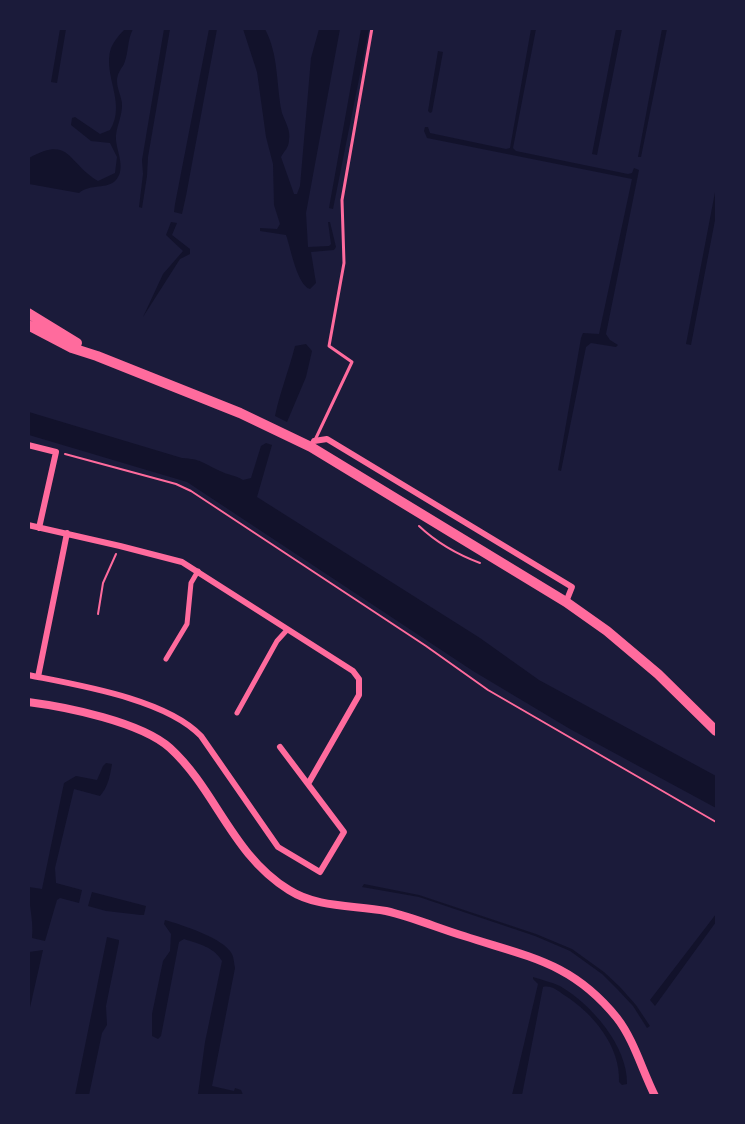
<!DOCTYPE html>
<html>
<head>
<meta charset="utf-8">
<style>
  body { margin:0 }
  #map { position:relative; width:745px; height:1124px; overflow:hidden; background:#1b1b3a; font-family:"Source Sans 3",sans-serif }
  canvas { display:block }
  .frame { position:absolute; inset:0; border:30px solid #1b1b3a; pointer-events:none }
</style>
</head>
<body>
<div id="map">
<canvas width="745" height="1124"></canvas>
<div class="frame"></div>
</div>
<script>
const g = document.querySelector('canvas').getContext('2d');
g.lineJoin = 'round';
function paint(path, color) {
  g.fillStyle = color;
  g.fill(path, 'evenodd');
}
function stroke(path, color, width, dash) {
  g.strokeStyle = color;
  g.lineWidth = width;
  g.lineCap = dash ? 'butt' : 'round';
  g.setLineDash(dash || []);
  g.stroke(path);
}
const water = new Path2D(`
  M 60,29 L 66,29 L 57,83 L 51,82 Z
  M 125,29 L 133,29 C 127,40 129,52 124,64 C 121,69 117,74 117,81 C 117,88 121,96 122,103 C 123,116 115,128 116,140 C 117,152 126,169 116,180 C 107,190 91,183 79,193 L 29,184 L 29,158 C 71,135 67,163 98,181 L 115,173 L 117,157 L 110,143 L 91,141 L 71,125 L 72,118 L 75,117 L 100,134 L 110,130 C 127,103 102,75 111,48 C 114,41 120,34 125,29 Z
  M 164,29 L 170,29 L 148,157 L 147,176 L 142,208 L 139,207 L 143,174 L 142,160 Z
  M 209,29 L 217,29 L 186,196 L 182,214 L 174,212 L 175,204 Z
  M 243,29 L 265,29 C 279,55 276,85 282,113 C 285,122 291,130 289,140 C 289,148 284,151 281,157 L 294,194 L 297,194 L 300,186 L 311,58 L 319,29 L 340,29 L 306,213 L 308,247 L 329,246 L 331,244 L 328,222 L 330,222 L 336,247 L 334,250 L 311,252 L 316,283 L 310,289 C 297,285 291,249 286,235 L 260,231 L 260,228 L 277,229 L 280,224 L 274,205 L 273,164 L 266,137 L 257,72 Z
  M 361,29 L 369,29 L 333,209 L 329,208 Z
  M 531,29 L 536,29 L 513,148 L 516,151 L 628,174 L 632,173 L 634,168 L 639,170 L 606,334 L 610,340 L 618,345 L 616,347 L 591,343 L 586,347 L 561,471 L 558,470 L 581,338 L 583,333 L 599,334 L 632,179 L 427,138 L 424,131 L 425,127 L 428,127 L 430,133 L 506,149 L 510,148 Z
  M 616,29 L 622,29 L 597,155 L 592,154 Z
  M 662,29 L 667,29 L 641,157 L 638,157 Z
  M 438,51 L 443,52 L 432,112 L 430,113 L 428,111 Z
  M 716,187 L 716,215 L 691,345 L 686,344 Z
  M 171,222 L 177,223 L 172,235 L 190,249 L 190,254 L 180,259 L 143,317 L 163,274 L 183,251 L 166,235 Z
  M 306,344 L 312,351 L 306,377 L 287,422 L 275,416 C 280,392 289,370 295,346 Z
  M 29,412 L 182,458 C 201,459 203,463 220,471 C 228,475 235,475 243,480 L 251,478 L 261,446 L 266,443 L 272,445 L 257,497 L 480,638 L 539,680 L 716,776 L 716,808 L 570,729 L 473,671 L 187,482 L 29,435 Z
  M 106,763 L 112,764 C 110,776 108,787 100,796 L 74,789 L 55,868 L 56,883 L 82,890 L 79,903 L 60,898 L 57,900 L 45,941 L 32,938 C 34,919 28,904 29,887 L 42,889 L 64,783 L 76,776 L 97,780 L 103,766 Z
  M 364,884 L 419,895 L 536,934 L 572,949 L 604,972 L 620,987 L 636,1005 L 650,1026 L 647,1028 L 633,1006 L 618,990 L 602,974 L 570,951 L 535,936 L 419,897 L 362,887 Z
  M 92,892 L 146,906 L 144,915 L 141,915 L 106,911 L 88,906 Z
  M 716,914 L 716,922 L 655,1006 L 650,1000 Z
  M 165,920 C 182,925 224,938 232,954 C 234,958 234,964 235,968 L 212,1086 L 234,1091 L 235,1088 L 241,1090 L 243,1095 L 198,1094 L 205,1042 L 222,961 C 214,947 199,944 184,939 L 179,942 L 161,1036 L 158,1039 L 152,1036 L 152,1014 L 163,961 L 170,951 L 171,934 L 164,924 Z
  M 107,937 L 119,940 L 119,942 L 106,1006 L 107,1025 L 102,1033 L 89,1095 L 75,1095 Z
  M 43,950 L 29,1012 L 29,952 Z
  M 533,977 C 542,980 551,982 560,986 C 591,1004 628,1046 627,1084 L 622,1085 L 619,1082 C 621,1047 593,1013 564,995 C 557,990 551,985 543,987 L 522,1095 L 512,1095 L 538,984 L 533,979 Z`);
const path = new Path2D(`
  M 65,454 L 176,484 L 191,491 L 426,646 L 488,690 L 716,822
  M 419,526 C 437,543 456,554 480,563
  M 98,614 L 103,583 L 116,554`);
const service = new Path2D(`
  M 315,440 L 352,362 L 329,346 L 344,263 L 342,200 L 372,28`);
const pedestrian = new Path2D(`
  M 166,659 L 187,624 L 191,583 L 198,571
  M 237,713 L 277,641 L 287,630`);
const minor = new Path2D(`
  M 28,445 L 56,452 L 39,528
  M 311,447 L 314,441 L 327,439 L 572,587 L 566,602
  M 28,525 L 120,546 L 182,562 L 353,671 L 359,679 L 359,695 L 308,784
  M 28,675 C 78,685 166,699 201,736 L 278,847 L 320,872 L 344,832 L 280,747
  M 38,677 L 67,533`);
const tertiary = new Path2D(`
  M 28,702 C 67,707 141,722 170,748 C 216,790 232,855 289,890 C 317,908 354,905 386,911 C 412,917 438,928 464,936 C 528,957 572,962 617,1018 C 634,1040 642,1070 655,1096`);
const primary = new Path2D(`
  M 28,313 L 77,343
  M 28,325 L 72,348 L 97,356 L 240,413 L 311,447 L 566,602 L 607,631 L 658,674 L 716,731`);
paint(water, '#12122b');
stroke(path, '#ff6b9d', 2);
stroke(service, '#ff6b9d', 3);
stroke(pedestrian, '#ff6b9d', 5);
stroke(minor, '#ff6b9d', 6);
stroke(tertiary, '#ff6b9d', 8);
stroke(primary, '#ff6b9d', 10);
</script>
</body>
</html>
